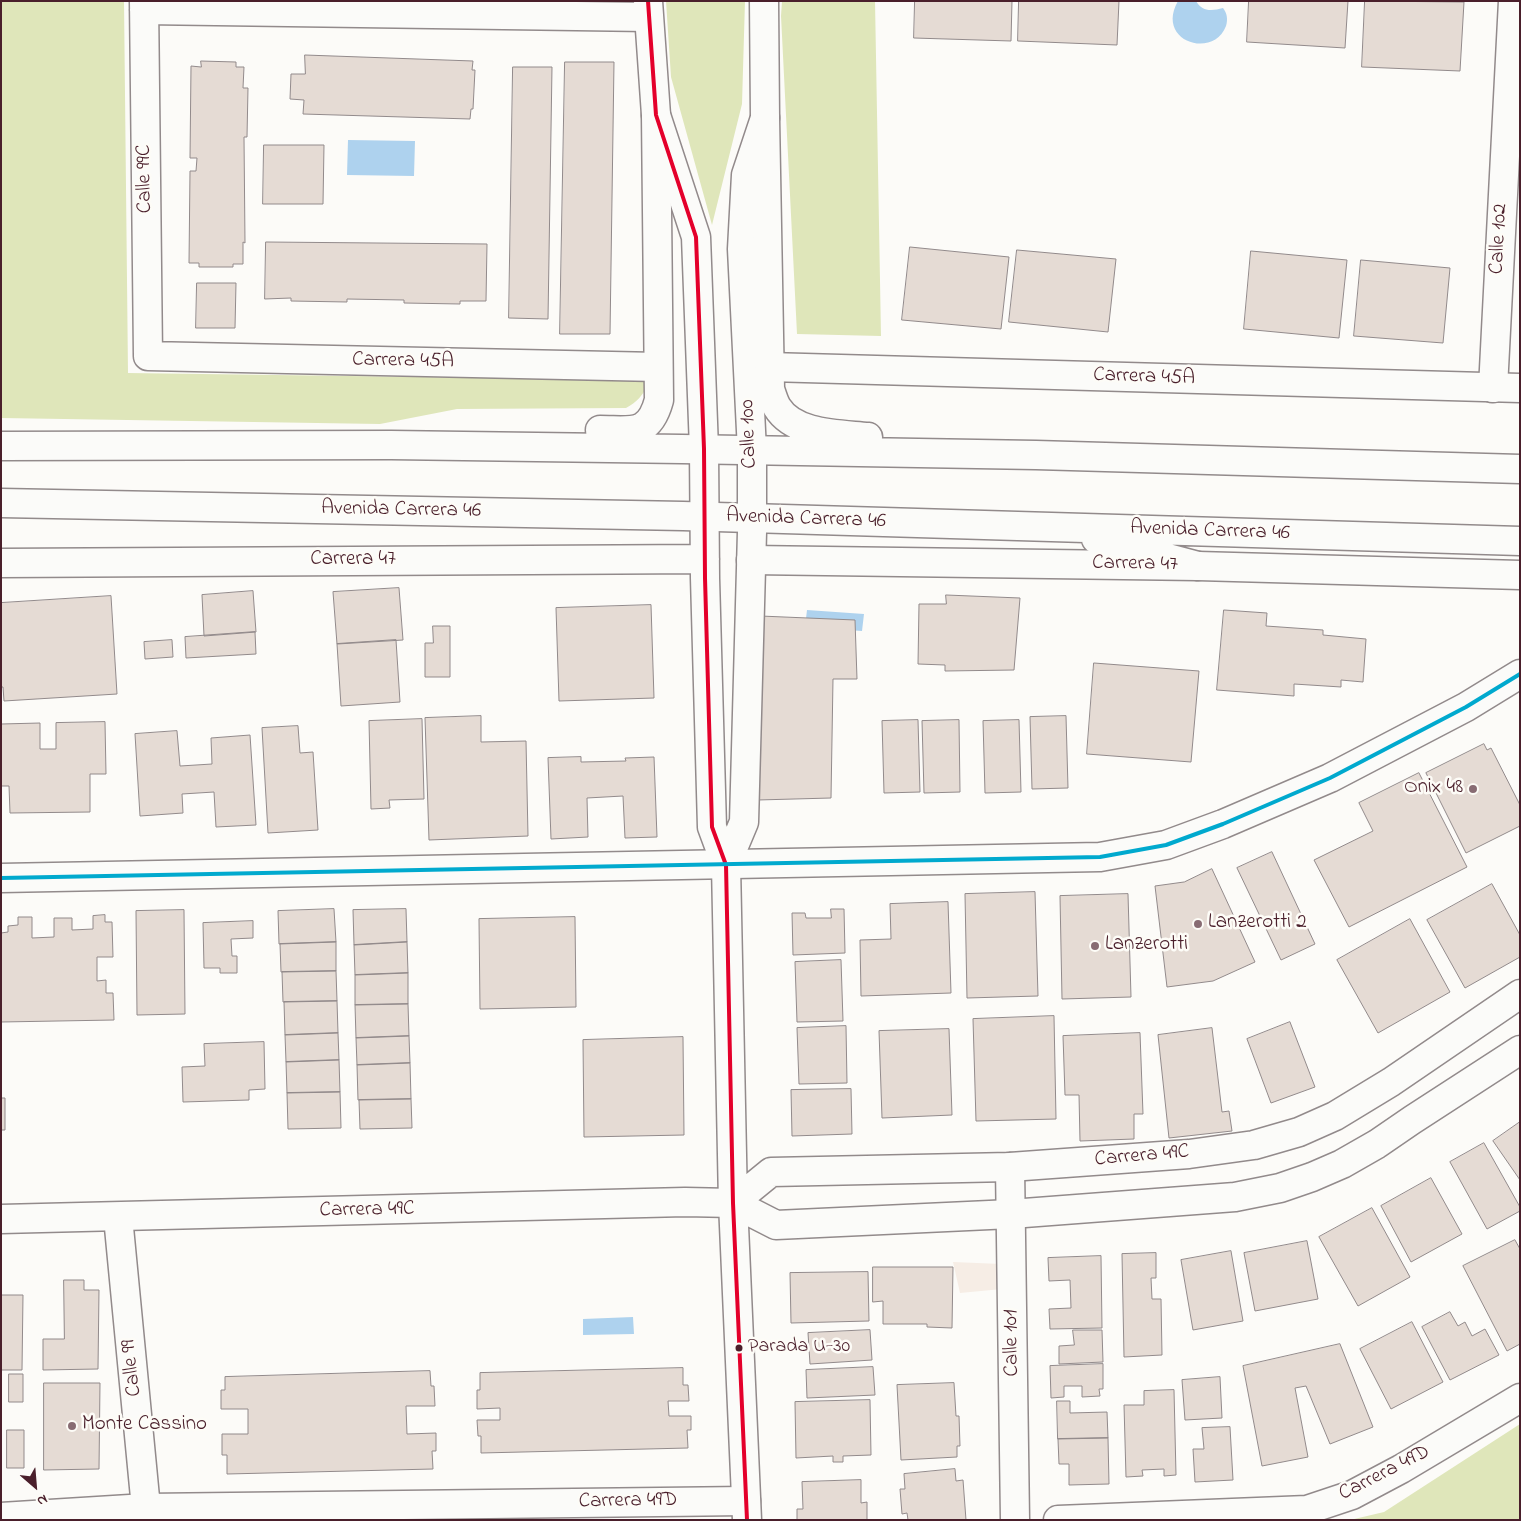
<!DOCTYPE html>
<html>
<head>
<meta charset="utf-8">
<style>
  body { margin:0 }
  #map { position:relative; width:1521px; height:1521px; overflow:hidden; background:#fcfbf8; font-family:"Indie Flower",sans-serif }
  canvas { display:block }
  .frame { position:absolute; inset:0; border:2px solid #4a1f2b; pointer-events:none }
  .north { position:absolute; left:10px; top:1461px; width:50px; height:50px; -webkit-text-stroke:4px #fdfcf7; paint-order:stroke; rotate:153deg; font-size:14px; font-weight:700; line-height:20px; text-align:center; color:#4a1f2b }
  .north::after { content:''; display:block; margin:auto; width:18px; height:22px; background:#4a1f2b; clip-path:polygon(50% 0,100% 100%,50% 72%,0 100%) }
</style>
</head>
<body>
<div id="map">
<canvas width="1521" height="1521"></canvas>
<div class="frame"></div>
<div class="north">N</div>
</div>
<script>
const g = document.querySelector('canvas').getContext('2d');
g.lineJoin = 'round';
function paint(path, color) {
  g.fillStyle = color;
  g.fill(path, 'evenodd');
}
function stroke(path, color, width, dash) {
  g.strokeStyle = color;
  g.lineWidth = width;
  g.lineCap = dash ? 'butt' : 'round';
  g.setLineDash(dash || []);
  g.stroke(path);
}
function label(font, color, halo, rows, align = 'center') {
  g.font = font + ' "Indie Flower",sans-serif';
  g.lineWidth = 5;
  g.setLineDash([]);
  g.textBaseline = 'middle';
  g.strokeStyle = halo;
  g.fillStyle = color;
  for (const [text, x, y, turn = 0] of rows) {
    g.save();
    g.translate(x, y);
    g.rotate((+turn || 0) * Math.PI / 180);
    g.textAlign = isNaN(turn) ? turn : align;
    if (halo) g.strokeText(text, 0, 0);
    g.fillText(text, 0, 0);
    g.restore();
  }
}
const built = new Path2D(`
  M 953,1262 L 1001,1264 L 1002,1289 L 960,1293 Z`);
const green = new Path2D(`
  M 1,1 L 124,1 L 128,373 L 643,380 L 648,385 C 642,396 637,402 626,408 L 457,409 L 380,424 L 1,418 Z
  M 666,1 L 745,1 L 742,104 L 712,225 L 671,77 Z
  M 782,1 L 875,1 L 881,336 L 797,334 L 781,16 Z
  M 1520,1424 L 1520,1520 L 1350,1520 L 1384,1512 Z`);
const water = new Path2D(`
  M 1178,1 L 1196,1 C 1202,12 1212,11 1223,8 C 1227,13 1228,19 1226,26 C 1213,60 1155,41 1178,1 Z
  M 348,140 L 415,141 L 414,176 L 347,175 Z
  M 807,610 L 864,614 L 862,631 L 805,627 Z
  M 633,1317 L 634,1334 L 583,1335 L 583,1319 Z`);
const building = new Path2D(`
  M 915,1 L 1012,1 L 1011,41 L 914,38 Z
  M 1019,1 L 1119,1 L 1117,45 L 1018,41 Z
  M 1249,1 L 1348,1 L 1345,48 L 1247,42 Z
  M 1365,1 L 1464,2 L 1460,71 L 1362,67 Z
  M 305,55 L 473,61 L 472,70 L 475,70 L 473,109 L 471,109 L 470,119 L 303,114 L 304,100 L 290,99 L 291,74 L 305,74 Z
  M 201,61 L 236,62 L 236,67 L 244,67 L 243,88 L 248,88 L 247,137 L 244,137 L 245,243 L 243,242 L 243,264 L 233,264 L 233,267 L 199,267 L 199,263 L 189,263 L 190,171 L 196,171 L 197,158 L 190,158 L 191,66 L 201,67 Z
  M 565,62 L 614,62 L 610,334 L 560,334 Z
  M 513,67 L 552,67 L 548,319 L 509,318 Z
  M 264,145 L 324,145 L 323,204 L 263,204 Z
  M 266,242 L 487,244 L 486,301 L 460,301 L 460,304 L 404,303 L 404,300 L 347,299 L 347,302 L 291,301 L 291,298 L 265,299 Z
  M 910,247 L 1009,257 L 1001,329 L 902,320 Z
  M 1017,250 L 1116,259 L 1108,332 L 1009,322 Z
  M 1251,251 L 1347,260 L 1339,338 L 1244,329 Z
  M 1361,260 L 1450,268 L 1443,343 L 1354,336 Z
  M 197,283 L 236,283 L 235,328 L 196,328 Z
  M 399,588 L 403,640 L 337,644 L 333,592 Z
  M 253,591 L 256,632 L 204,636 L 202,595 Z
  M 946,595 L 1020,598 L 1014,670 L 945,671 L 945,665 L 918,664 L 919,604 L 946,604 Z
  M 111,596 L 117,694 L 4,701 L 3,687 L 1,687 L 1,603 Z
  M 651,605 L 654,698 L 559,701 L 556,608 Z
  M 1224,610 L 1267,613 L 1266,626 L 1323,630 L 1323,635 L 1366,639 L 1363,682 L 1341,680 L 1341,687 L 1294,684 L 1294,696 L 1217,690 Z
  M 760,616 L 855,620 L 857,679 L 833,679 L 831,798 L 758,800 Z
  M 433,626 L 450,626 L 450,677 L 425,677 L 425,643 L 433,643 Z
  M 255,632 L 256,654 L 186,658 L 185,637 Z
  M 172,640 L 173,657 L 145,659 L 144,642 Z
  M 396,640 L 400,702 L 341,706 L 337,644 Z
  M 1094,663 L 1199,671 L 1191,762 L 1087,754 Z
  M 481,716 L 481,742 L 526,741 L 528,836 L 429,840 L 425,718 Z
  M 1066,716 L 1068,788 L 1032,789 L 1030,717 Z
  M 422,719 L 424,799 L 389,800 L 390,808 L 371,809 L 369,721 Z
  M 918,720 L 920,792 L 884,793 L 882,721 Z
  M 959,720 L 960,792 L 924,793 L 922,721 Z
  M 1019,720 L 1021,792 L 985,793 L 983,721 Z
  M 105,722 L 106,774 L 90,774 L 90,812 L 10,813 L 9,786 L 1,786 L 1,724 L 40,723 L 40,749 L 56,749 L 56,723 Z
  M 298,726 L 300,753 L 313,752 L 318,830 L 268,833 L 262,728 Z
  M 177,731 L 180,766 L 212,764 L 211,738 L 250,735 L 256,825 L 216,827 L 214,792 L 182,794 L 183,813 L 140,816 L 135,734 Z
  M 1484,744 L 1487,750 L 1491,748 L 1520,805 L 1520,826 L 1466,853 L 1426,773 Z
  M 581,757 L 581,762 L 626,761 L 625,758 L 654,757 L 657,837 L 625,838 L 623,796 L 587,798 L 588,837 L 551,839 L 548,758 Z
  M 1419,773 L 1467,867 L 1349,927 L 1314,860 L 1373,831 L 1359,803 Z
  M 1272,852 L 1315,944 L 1281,960 L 1237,868 Z
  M 1212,869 L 1255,962 L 1213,981 L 1167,987 L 1155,886 L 1184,882 Z
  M 1492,884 L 1520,935 L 1520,957 L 1465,988 L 1427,920 Z
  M 1035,892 L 1038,996 L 967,998 L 965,894 Z
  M 1128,894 L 1131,997 L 1062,999 L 1060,896 Z
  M 948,902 L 951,993 L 861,996 L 860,940 L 891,939 L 890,904 Z
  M 334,909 L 336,942 L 279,944 L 278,911 Z
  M 406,909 L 407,942 L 354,945 L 353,910 Z
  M 831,909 L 844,909 L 845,953 L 793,955 L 792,913 L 805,913 L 806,918 L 831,918 Z
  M 184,910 L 185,1014 L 137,1015 L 136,911 Z
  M 105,915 L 105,922 L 112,922 L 113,957 L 97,957 L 97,981 L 106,980 L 106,993 L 113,993 L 114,1020 L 1,1022 L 1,933 L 8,932 L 8,926 L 18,925 L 18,917 L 32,917 L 32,938 L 54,937 L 54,918 L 72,918 L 72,930 L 93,929 L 93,916 Z
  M 575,917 L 576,1007 L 480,1009 L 479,919 Z
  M 1410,919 L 1450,992 L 1378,1033 L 1337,960 Z
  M 253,921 L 253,938 L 231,939 L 232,956 L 237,956 L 237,973 L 220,973 L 220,968 L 204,968 L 203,923 Z
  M 336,942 L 336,971 L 281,972 L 280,944 Z
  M 407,942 L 408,973 L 355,975 L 354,945 Z
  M 841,960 L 843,1021 L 797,1022 L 795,962 Z
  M 336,971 L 337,1001 L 283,1002 L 282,972 Z
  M 408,973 L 408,1004 L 355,1005 L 355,975 Z
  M 337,1001 L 338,1033 L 285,1035 L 284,1002 Z
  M 408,1004 L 409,1036 L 356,1038 L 355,1005 Z
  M 1054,1016 L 1056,1119 L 976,1121 L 973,1019 Z
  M 1290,1022 L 1315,1087 L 1271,1103 L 1247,1039 Z
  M 846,1026 L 847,1083 L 799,1084 L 797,1028 Z
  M 1212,1028 L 1222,1112 L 1229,1111 L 1232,1131 L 1169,1138 L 1158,1035 Z
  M 949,1029 L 952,1115 L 882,1118 L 879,1031 Z
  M 338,1033 L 339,1060 L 286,1062 L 285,1035 Z
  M 1140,1033 L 1143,1114 L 1134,1114 L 1134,1139 L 1080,1141 L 1079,1095 L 1065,1095 L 1063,1036 Z
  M 409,1036 L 410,1063 L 357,1065 L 356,1038 Z
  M 683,1037 L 684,1135 L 584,1137 L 583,1040 Z
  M 264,1042 L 265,1089 L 249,1090 L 249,1100 L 183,1102 L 182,1067 L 205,1066 L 204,1044 Z
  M 339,1060 L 340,1092 L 287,1093 L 286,1062 Z
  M 410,1063 L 411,1099 L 358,1100 L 357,1065 Z
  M 851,1089 L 852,1134 L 792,1136 L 791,1090 Z
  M 340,1092 L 341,1128 L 288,1129 L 287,1093 Z
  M 1,1098 L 5,1098 L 5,1130 L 1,1130 Z
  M 411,1099 L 412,1128 L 360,1129 L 359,1100 Z
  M 1520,1122 L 1520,1180 L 1493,1141 Z
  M 1484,1143 L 1520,1207 L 1520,1211 L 1487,1229 L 1450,1162 Z
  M 1431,1178 L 1462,1234 L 1411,1262 L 1381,1206 Z
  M 1372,1208 L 1410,1277 L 1358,1306 L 1319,1237 Z
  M 1515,1240 L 1520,1249 L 1520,1344 L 1507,1351 L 1463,1266 Z
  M 1307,1241 L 1318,1299 L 1255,1311 L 1244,1253 Z
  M 1231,1251 L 1243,1321 L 1193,1330 L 1181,1260 Z
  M 1156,1253 L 1156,1278 L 1151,1278 L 1152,1299 L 1161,1299 L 1162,1355 L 1124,1357 L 1122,1254 Z
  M 1101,1256 L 1102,1328 L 1050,1329 L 1049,1309 L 1071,1308 L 1070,1280 L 1049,1281 L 1048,1258 Z
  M 873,1267 L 953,1267 L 952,1328 L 927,1327 L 927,1324 L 883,1324 L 883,1301 L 873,1302 Z
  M 868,1272 L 869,1321 L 791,1323 L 790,1273 Z
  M 64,1280 L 84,1280 L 84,1290 L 99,1290 L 98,1369 L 43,1370 L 43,1339 L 64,1339 Z
  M 1,1295 L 23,1295 L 22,1370 L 1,1370 Z
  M 1450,1312 L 1458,1326 L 1465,1322 L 1472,1336 L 1485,1329 L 1499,1355 L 1450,1380 L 1422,1327 Z
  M 1412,1322 L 1443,1382 L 1391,1409 L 1360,1349 Z
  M 870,1330 L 872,1360 L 810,1364 L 808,1333 Z
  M 1073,1330 L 1102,1330 L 1103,1362 L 1059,1364 L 1059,1346 L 1074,1345 Z
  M 1340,1344 L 1373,1427 L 1330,1444 L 1306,1386 L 1295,1388 L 1308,1457 L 1262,1466 L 1243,1366 Z
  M 1103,1364 L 1103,1389 L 1099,1389 L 1100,1396 L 1082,1397 L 1082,1386 L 1064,1386 L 1064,1397 L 1051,1398 L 1050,1366 Z
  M 873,1367 L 875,1395 L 807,1398 L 806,1370 Z
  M 683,1368 L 683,1385 L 688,1385 L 689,1401 L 668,1401 L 669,1416 L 691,1416 L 691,1430 L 687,1430 L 688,1448 L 481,1453 L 481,1436 L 478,1436 L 477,1420 L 500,1420 L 500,1408 L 477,1409 L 477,1390 L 480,1390 L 480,1373 Z
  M 430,1371 L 431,1386 L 434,1386 L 435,1406 L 406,1406 L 407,1434 L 436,1433 L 436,1451 L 432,1451 L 433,1469 L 227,1474 L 227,1455 L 222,1455 L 222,1434 L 248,1434 L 248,1409 L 221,1409 L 221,1390 L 225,1390 L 225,1377 Z
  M 9,1374 L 23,1374 L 23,1402 L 9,1402 Z
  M 1220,1377 L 1222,1418 L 1185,1420 L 1182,1380 Z
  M 44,1383 L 100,1383 L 99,1469 L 44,1470 Z
  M 954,1383 L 956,1416 L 959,1416 L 960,1446 L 957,1446 L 957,1457 L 901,1460 L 897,1385 Z
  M 1174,1390 L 1176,1475 L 1164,1476 L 1164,1469 L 1142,1470 L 1143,1476 L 1126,1477 L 1124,1405 L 1144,1405 L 1144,1391 Z
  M 870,1400 L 871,1455 L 843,1456 L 843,1462 L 833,1462 L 833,1456 L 796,1458 L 795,1402 Z
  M 1057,1401 L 1070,1401 L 1070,1413 L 1107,1412 L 1108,1438 L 1058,1439 Z
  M 1230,1427 L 1233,1480 L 1195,1482 L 1193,1449 L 1204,1449 L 1202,1428 Z
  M 7,1430 L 24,1430 L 24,1468 L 7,1468 Z
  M 1108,1438 L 1109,1484 L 1069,1485 L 1069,1464 L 1059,1464 L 1058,1439 Z
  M 955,1469 L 956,1481 L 963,1480 L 966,1520 L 908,1520 L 907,1513 L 902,1514 L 900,1489 L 905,1489 L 904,1474 Z
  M 861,1480 L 861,1503 L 867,1502 L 867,1520 L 797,1520 L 797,1509 L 803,1509 L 802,1482 Z`);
const street = new Path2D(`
  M 144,1 L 148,356 L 658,367
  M 144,10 L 648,17
  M 1493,388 L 1513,1
  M 751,560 L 1198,566 L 1520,575
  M 1,878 L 1100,857 L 1166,845 L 1223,824 L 1330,778 L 1466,707 L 1520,674
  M 1010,1167 L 1015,1520
  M 118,1217 L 146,1508 L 146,1520
  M 1,1517 L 146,1508 L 746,1501
  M 1058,1520 L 1307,1510 L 1352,1495 L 1401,1469 L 1520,1398`);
const secondary = new Path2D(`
  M 648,1 L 656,115 L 696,237 L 704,449 L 705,578 L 712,827 L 726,865 L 733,1203 L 747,1520
  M 769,367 L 1520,388
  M 1,563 L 705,559
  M 726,865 L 744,822 L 752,532 L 752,451 L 742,249 L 746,175 L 765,118 L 764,1
  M 733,1203 L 771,1172 L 1010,1167 L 1189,1154 L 1254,1145 L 1299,1132 L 1335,1116 L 1391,1082 L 1520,994
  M 1,1219 L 685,1202 L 733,1203 L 776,1225 L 1011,1214 L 1235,1197 L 1280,1188 L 1312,1177 L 1342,1164 L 1377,1144 L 1412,1120 L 1520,1050`);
const primary = new Path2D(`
  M 765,118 L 770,389 C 772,395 774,402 777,407 C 794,435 839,434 868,437
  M 600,430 C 631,430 649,437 659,400 L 656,115
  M 1,446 L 391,445 L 682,449 L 1036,455 L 1520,469
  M 1,503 L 683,516 L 1520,541
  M 1096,539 L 1198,566`);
const bus1 = new Path2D(`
  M 648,1 L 656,115 L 696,237 L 704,449 L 705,578 L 712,827 L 726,865 L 733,1203 L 747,1520`);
const bus2 = new Path2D(`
  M 1,878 L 1100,857 L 1166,845 L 1223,824 L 1330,778 L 1466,707 L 1520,674`);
const markers = [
  [1473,789,5,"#886c73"],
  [1198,924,5,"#886c73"],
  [1095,946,5,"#886c73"],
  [739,1348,4.5,"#4a1f2b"],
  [72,1426,5,"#886c73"]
];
const busNames = [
  ["Parada U-30",748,1348]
];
const streetNames = [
  ["Calle 99C",146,179,-91],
  ["Calle 102",1500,239,-87],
  ["Carrera 45A",403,362,1],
  ["Carrera 45A",1144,378,2],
  ["Calle 100",750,434,-92],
  ["Avenida Carrera 46",401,511,1],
  ["Avenida Carrera 46",806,520,2],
  ["Avenida Carrera 46",1210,532,2],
  ["Carrera 47",353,561],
  ["Carrera 47",1135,565,1],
  ["Carrera 49C",1142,1157,-5],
  ["Carrera 49C",367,1211,-1],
  ["Calle 101",1013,1343,-91],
  ["Calle 99",133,1368,-96],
  ["Carrera 49D",1385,1474,-27],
  ["Carrera 49D",628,1502,-1]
];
const poiNames = [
  ["Onix 48",1463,789,"right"],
  ["Lanzerotti 2",1208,924],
  ["Lanzerotti",1105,946],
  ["Monte Cassino",82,1426]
];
paint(built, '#f6ede5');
paint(green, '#dfe6ba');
paint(water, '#aed2ee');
paint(building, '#e5dbd4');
stroke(building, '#928a8b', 1);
stroke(street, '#928a8b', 31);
stroke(secondary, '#928a8b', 31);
stroke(primary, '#928a8b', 31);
stroke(street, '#fbfbf9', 28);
stroke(secondary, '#fbfbf9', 28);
stroke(primary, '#fbfbf9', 28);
stroke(bus1, '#e4002b', 4);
stroke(bus2, '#00a9ce', 4);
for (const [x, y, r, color] of markers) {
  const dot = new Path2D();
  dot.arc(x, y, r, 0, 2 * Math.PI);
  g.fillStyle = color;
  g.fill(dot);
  stroke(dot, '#fdfcf7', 2);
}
label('20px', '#4a1f2b', '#fdfcf7', busNames, 'left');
label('21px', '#4a1f2b', '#fdfcf7', streetNames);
label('21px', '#4a1f2b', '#fdfcf7', poiNames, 'left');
</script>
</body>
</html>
